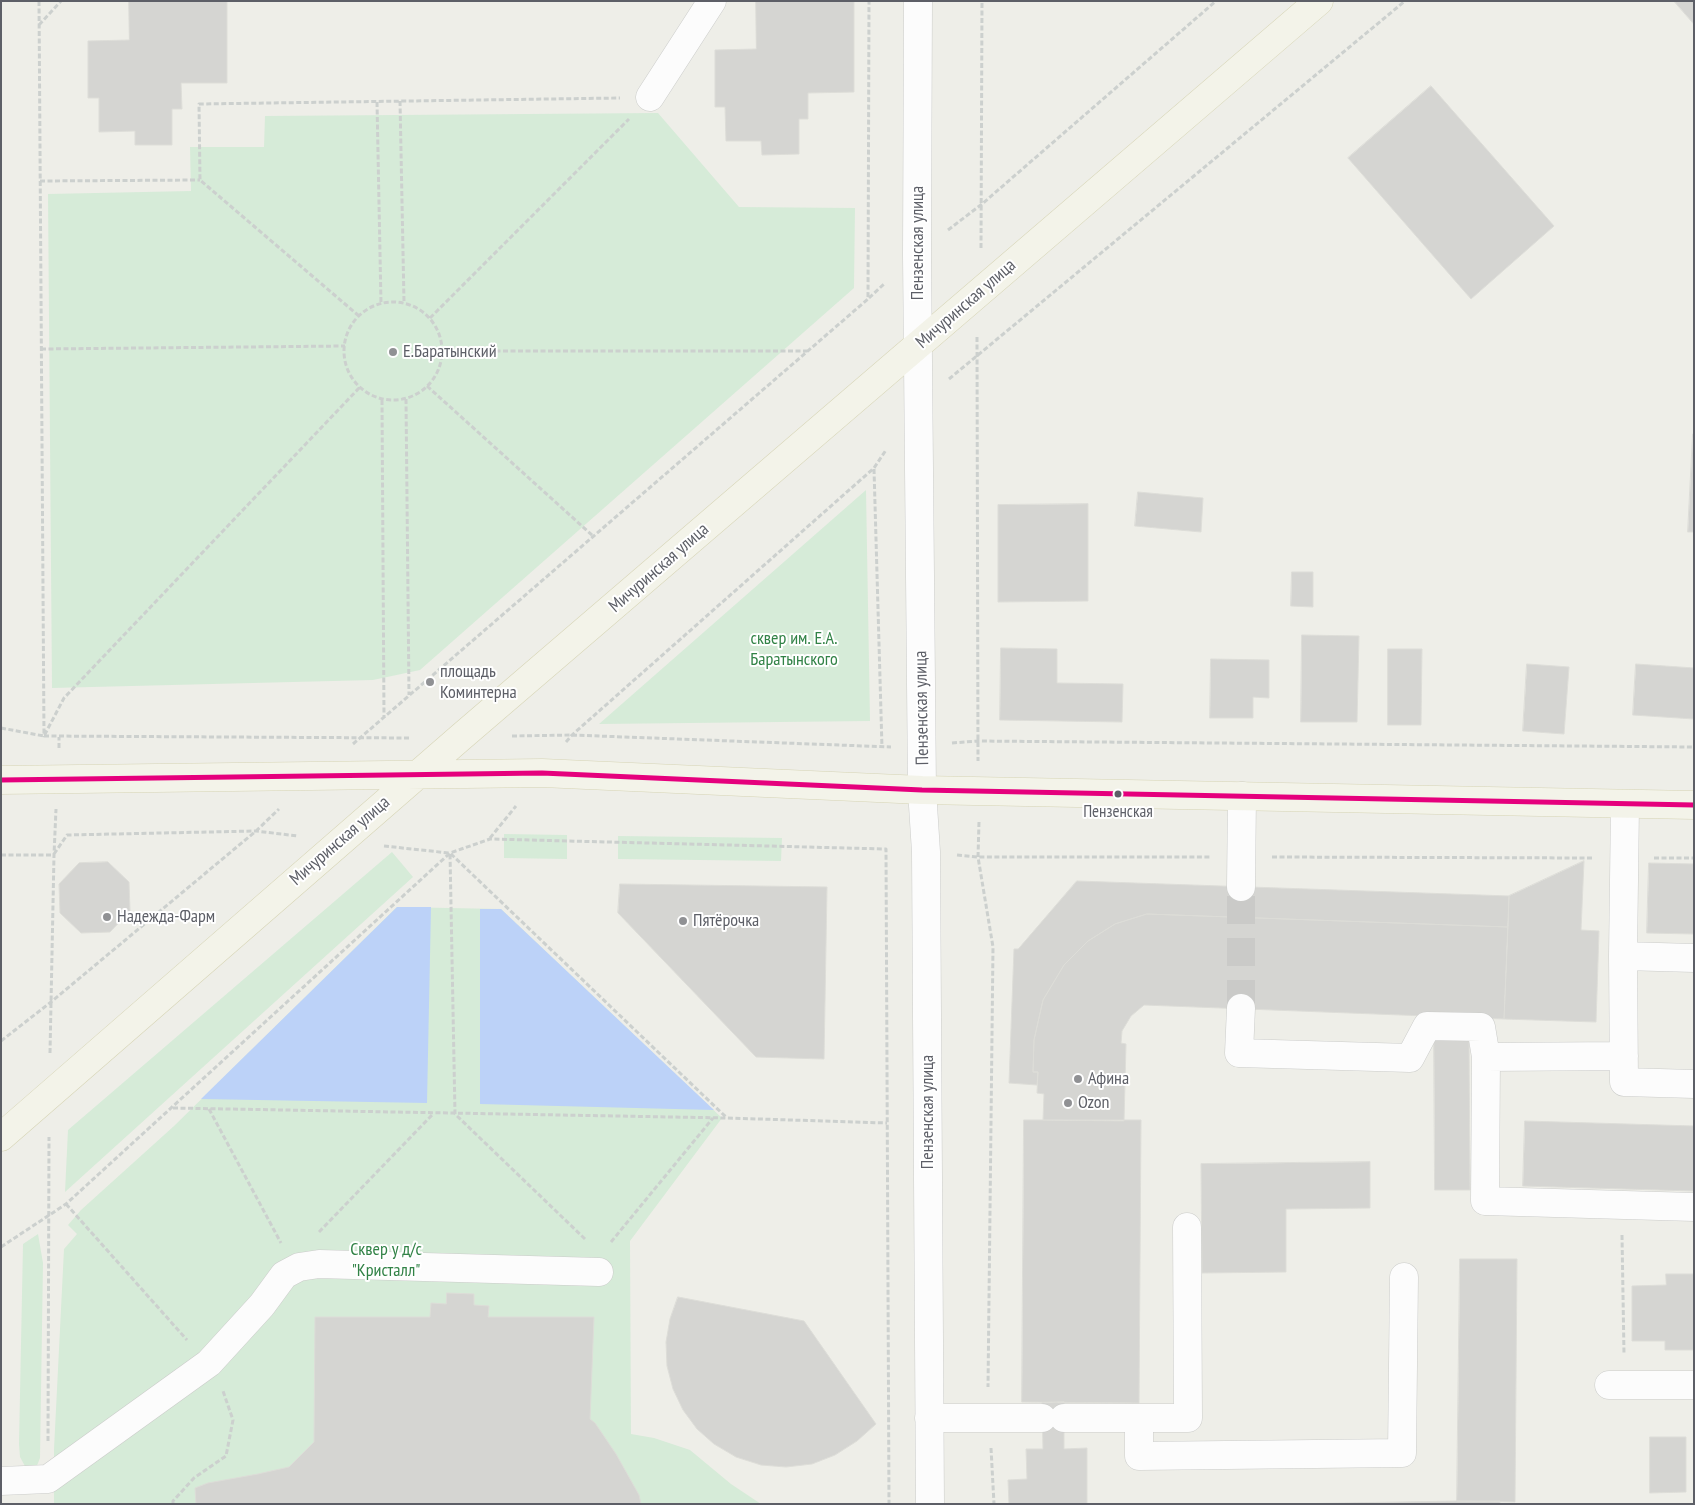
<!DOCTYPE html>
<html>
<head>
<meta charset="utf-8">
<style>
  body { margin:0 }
  #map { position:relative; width:1695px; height:1505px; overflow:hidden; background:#eeeee8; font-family:"PT Sans Narrow",sans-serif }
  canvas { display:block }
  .frame { position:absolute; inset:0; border:2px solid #5d5f67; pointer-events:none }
</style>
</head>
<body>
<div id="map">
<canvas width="1695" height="1505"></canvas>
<div class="frame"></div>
</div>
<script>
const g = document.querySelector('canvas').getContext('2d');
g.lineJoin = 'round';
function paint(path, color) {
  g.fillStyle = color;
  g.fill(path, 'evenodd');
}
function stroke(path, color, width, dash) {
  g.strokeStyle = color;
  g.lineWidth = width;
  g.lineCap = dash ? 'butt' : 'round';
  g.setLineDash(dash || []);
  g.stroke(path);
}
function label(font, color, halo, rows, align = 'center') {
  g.font = font + ' "PT Sans Narrow",sans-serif';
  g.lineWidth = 4;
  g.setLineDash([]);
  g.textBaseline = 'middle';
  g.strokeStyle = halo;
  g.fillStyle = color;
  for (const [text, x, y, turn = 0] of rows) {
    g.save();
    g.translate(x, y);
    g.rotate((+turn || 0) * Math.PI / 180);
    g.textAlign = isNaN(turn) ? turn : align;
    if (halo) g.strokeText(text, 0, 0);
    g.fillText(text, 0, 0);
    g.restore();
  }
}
const green = new Path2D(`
  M 658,113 L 739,207 L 855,208 L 854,288 L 420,670 L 373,680 L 52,688 L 48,194 L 191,191 L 190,147 L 264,147 L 265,116 Z
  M 866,490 L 870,721 L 599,724 Z
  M 504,834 L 567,835 L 567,859 L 504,858 Z
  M 618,836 L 782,838 L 781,861 L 618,859 Z
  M 392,852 L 413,877 L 65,1192 L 68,1130 Z
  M 397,907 L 501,909 L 722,1118 L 630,1241 L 631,1434 L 654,1438 L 690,1450 L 731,1484 L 761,1504 L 54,1504 L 54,1449 L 64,1249 L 77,1234 L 68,1225 L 81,1210 L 174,1126 Z
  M 38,1234 L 43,1263 L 40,1458 L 36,1468 L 26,1468 L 20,1457 L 19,1444 L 23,1244 Z`);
const water = new Path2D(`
  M 397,907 L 431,907 L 427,1103 L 201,1099 Z
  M 480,909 L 501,909 L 714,1110 L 480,1104 Z`);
const building = new Path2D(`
  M 129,1 L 227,1 L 227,83 L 181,83 L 182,109 L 172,109 L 172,145 L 135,145 L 135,131 L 99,132 L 99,98 L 88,98 L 88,41 L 129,40 Z
  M 756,1 L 854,1 L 854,92 L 808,93 L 808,119 L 799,119 L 799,154 L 762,155 L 761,141 L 726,141 L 725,107 L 715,107 L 715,50 L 756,49 Z
  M 1674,1 L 1694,1 L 1694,24 Z
  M 1431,86 L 1554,226 L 1471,299 L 1348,158 Z
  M 1693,434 L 1694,434 L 1694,532 L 1688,532 Z
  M 1138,492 L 1203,498 L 1201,532 L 1135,526 Z
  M 1088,504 L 1088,601 L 998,602 L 998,505 Z
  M 1292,572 L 1313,572 L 1313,607 L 1291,606 Z
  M 1302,635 L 1359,636 L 1357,722 L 1301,722 Z
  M 1001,648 L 1057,649 L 1057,683 L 1123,684 L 1122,722 L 1000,720 Z
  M 1388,649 L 1422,649 L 1421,725 L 1388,725 Z
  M 1211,659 L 1269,660 L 1269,698 L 1253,697 L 1253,718 L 1210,718 Z
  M 1527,664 L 1569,667 L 1564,734 L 1523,731 Z
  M 1636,664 L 1694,668 L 1694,719 L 1633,715 Z
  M 1584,861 L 1581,930 L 1599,931 L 1596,1022 L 1504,1019 L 1509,896 Z
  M 108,862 L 129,882 L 130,911 L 110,932 L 81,933 L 60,913 L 59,884 L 79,863 Z
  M 1649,863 L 1694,864 L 1694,934 L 1647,933 Z
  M 1077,881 L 1509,896 L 1508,927 L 1147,914 L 1115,924 L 1088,941 L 1064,965 L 1043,1000 L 1034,1040 L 1033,1072 L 1038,1072 L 1037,1085 L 1009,1083 L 1014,949 L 1018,949 Z
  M 620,884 L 827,887 L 824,1059 L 756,1057 L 618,913 Z
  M 1147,914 L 1508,927 L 1504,1019 L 1144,1005 L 1131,1016 L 1122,1031 L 1121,1043 L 1126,1044 L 1124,1121 L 1043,1120 L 1044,1094 L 1037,1093 L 1038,1072 L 1033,1072 L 1034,1040 L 1043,1000 L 1064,965 L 1088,941 L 1115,924 Z
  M 1434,1037 L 1469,1037 L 1470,1190 L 1435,1190 Z
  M 1024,1120 L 1141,1120 L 1139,1403 L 1022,1402 Z
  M 1525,1121 L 1694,1126 L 1694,1191 L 1523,1186 Z
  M 1370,1162 L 1370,1208 L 1286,1209 L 1286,1272 L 1202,1273 L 1201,1164 Z
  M 1460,1259 L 1517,1259 L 1515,1502 L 1457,1501 Z
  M 1666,1274 L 1694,1274 L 1694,1350 L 1665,1350 L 1665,1341 L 1632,1341 L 1632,1286 L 1666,1285 Z
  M 447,1293 L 474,1294 L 474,1305 L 489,1306 L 488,1317 L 594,1317 L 590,1419 L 595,1423 L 616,1454 L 639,1495 L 641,1504 L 196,1504 L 195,1488 L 208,1483 L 258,1474 L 289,1467 L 314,1442 L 315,1317 L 430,1317 L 431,1303 L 446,1304 Z
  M 678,1297 L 804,1321 L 876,1424 L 857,1441 L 835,1455 L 812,1464 L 786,1467 L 761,1465 L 736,1457 L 714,1444 L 697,1429 L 683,1410 L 673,1389 L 667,1366 L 666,1342 L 670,1319 Z
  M 1064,1402 L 1064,1449 L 1087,1448 L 1087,1504 L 1009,1504 L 1008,1480 L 1027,1479 L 1026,1449 L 1043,1449 L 1042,1403 Z
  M 1650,1437 L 1686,1437 L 1686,1492 L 1650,1493 Z
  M 1457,1501 L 1500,1501 L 1500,1504 L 1287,1504 Z`);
const minorTunnel = new Path2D(`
  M 1241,1008 L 1241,887`);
const path = new Path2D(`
  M 39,1 L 44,736 L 411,738
  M 39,25 L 61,1
  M 400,101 L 404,302
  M 377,102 L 381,304
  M 40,181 L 200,180
  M 948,230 L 982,204 L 1216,1
  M 981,248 L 982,1
  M 869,298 L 884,284
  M344 351a49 49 0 1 1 98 0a49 49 0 1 1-98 0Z
  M 359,316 L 200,180 L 199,104 L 620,98
  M 430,318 L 629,119
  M 977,337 L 978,761
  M 41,349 L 345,346
  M 443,351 L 807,351
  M 949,379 L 1405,1
  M 427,386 L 593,536
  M 406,399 L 409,695
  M 382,400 L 384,717
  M 874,469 L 882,748
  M 1,728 L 44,736 L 64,698 L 360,387
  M 512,736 L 572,735 L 891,747
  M 566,742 L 572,735 L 874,468 L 886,450
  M 952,743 L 978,741 L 1694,747
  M 353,744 L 868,299 L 869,1
  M 59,748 L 59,737
  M 979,822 L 978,857 L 993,947 L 988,1387
  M 490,838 L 516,806
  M 384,846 L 449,853
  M 54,854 L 67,835 L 256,831 L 298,836
  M 1,855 L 54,855
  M 957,855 L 978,857 L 1211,857
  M 1272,857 L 1593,858
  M 1654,858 L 1694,858
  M 1,1041 L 51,1002 L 256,831 L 279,809
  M 50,1053 L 54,855 L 56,809
  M 173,1108 L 727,1118 L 887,1123
  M 209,1109 L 281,1243
  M 66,1204 L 187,1340
  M 319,1232 L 433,1114
  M 1622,1235 L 1624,1354
  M 585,1239 L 455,1114 L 450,853 L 727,1118
  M 611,1242 L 713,1118
  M 1,1247 L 66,1204 L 450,853 L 490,839 L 886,849 L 889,1504
  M 48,1441 L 49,1137
  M 991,1448 L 994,1504
  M 173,1504 L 173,1501 L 194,1478 L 226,1456 L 233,1420 L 223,1391`);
const minor = new Path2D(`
  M 918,1 L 917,255 L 922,790 L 926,852 L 930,1504
  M 650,97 L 712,1
  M 1625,805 L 1623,956 L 1624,1082 L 1694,1084
  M 1241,887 L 1242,796
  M 1623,956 L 1694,958
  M 1241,1008 L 1239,1053 L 1410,1058 L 1427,1026 L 1481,1027 L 1486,1057 L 1624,1056
  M 1486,1057 L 1485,1201 L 1694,1207
  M 1609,1385 L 1694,1385
  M 929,1418 L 1042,1418
  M 1064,1418 L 1188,1418 L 1187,1227
  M 1139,1418 L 1139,1456 L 1402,1453 L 1404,1277
  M 1,1481 L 48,1479 L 209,1363 L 262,1305 L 284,1275 L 299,1267 L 319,1264 L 599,1272`);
const major = new Path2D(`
  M 1,780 L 542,773 L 922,790 L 1694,805
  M 1,1137 L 461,737 L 1319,1`);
const bus1 = new Path2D(`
  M 1,780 L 542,773 L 922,790 L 1694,805`);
const markers = [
  [393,352,5,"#909194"],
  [430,682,5,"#909194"],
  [1118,794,4.5,"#5d5f67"],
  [107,917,5,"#909194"],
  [683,921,5,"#909194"],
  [1078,1079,5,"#909194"],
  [1068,1103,5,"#909194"]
];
const busNames = [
  ["Пензенская",1118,812]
];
const streetNames = [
  ["Пензенская улица",918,243,-90],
  ["Мичуринская улица",966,304,-41],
  ["Мичуринская улица",659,568,-41],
  ["Пензенская улица",922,708,-91],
  ["Мичуринская улица",340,841,-41],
  ["Пензенская улица",928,1112,-90]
];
const poiNames = [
  ["Е.Баратынский",403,352],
  ["площадь",440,672],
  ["Коминтерна",440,693],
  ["Надежда-Фарм",117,917],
  ["Пятёрочка",693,921],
  ["Афина",1088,1079],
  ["Ozon",1078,1103]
];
const parkNames = [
  ["сквер им. Е.А.",794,639],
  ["Баратынского",794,660],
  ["Сквер у д/с",386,1250],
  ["\"Кристалл\"",386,1271]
];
paint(green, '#d6ebd8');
paint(water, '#bcd2f8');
paint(building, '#d5d5d2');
stroke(building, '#ddddd8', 1);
stroke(minorTunnel, '#cacac8', 28, [28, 14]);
stroke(minor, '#cbccca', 29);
stroke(major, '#d6d4b5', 29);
stroke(path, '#ccd0ce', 3, [5, 2.5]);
stroke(minor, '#fcfcfc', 28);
stroke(major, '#f3f3e9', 28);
stroke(bus1, '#e5007d', 5);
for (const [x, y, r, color] of markers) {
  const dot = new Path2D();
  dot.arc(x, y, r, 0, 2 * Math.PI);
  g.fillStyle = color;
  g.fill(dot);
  stroke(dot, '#fff', 2);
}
label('17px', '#5d5f67', '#fff', busNames);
label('18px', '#5d5f67', '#fff', streetNames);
label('18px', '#5d5f67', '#fff', poiNames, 'left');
label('18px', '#318246', '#fff', parkNames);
</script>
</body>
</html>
